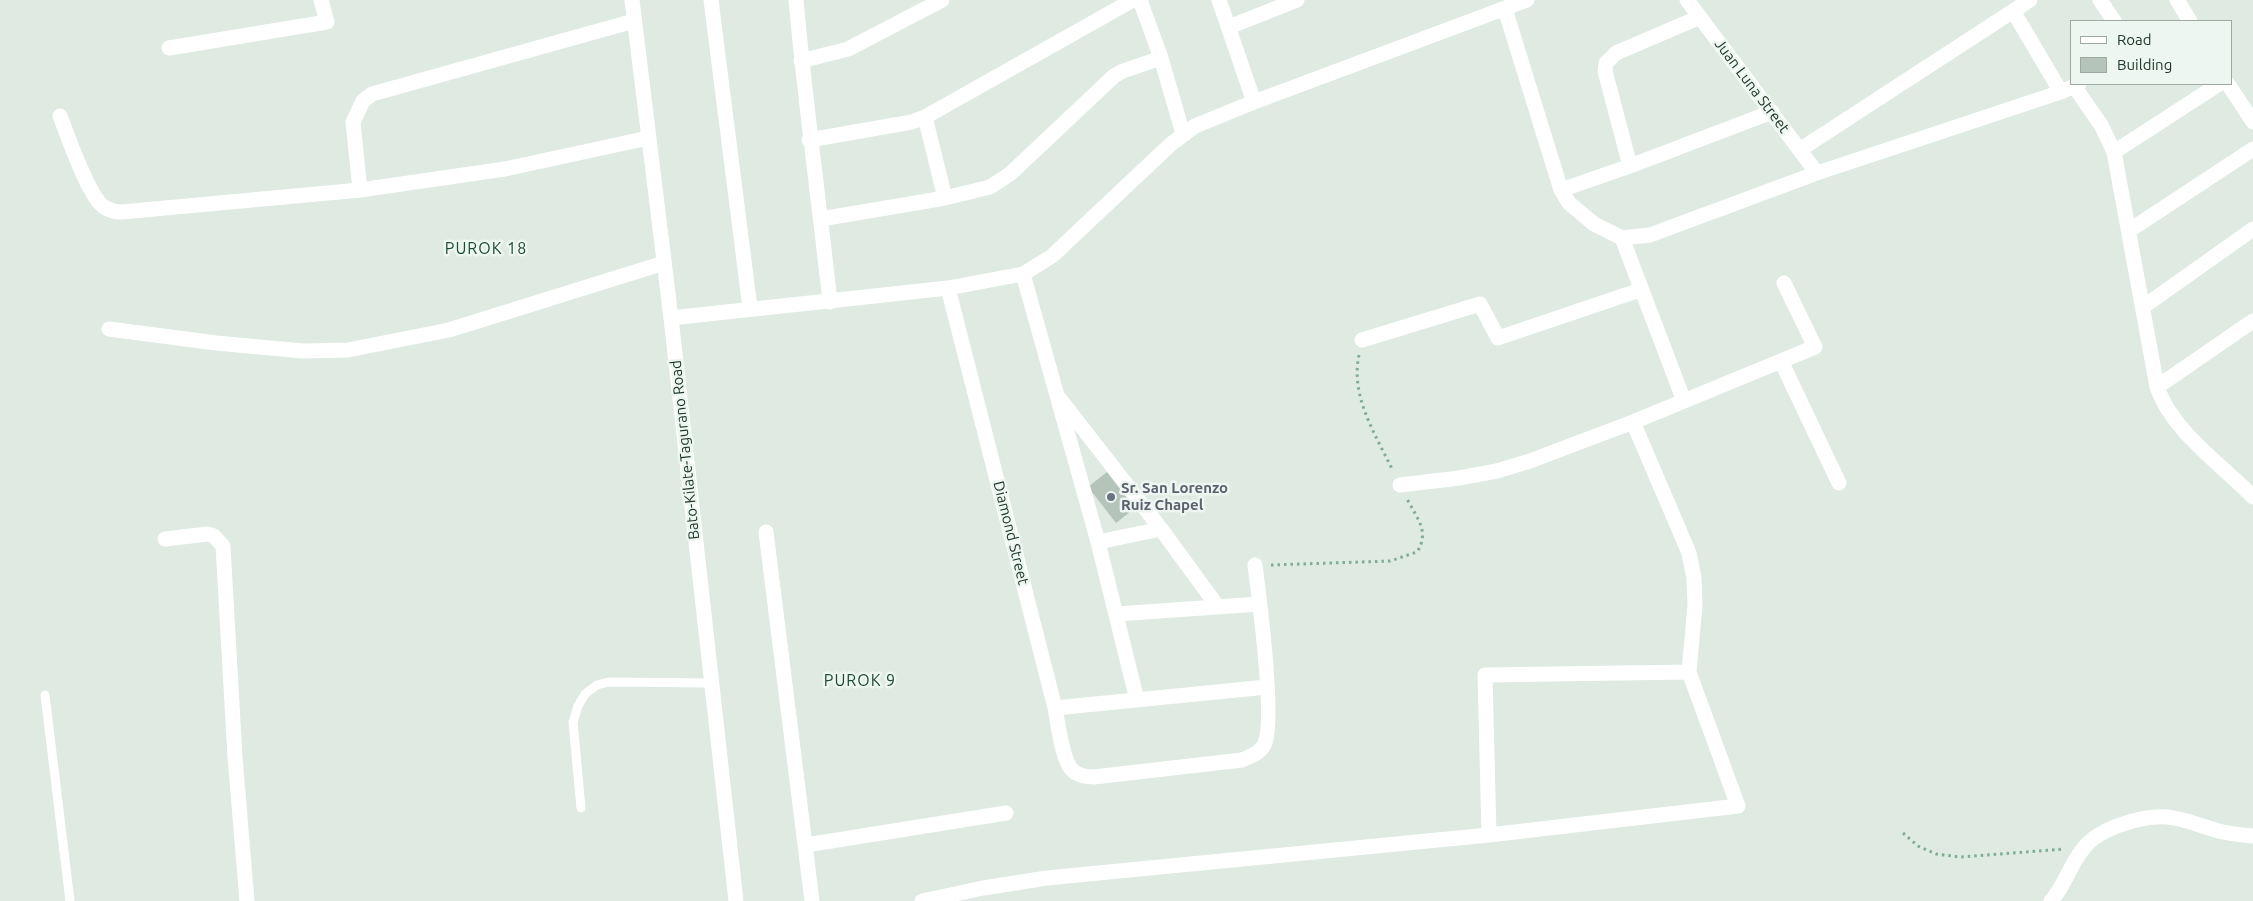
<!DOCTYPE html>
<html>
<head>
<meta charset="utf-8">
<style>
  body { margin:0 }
  #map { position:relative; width:2253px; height:901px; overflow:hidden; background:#deeae2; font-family:Ubuntu,sans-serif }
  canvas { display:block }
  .legend { position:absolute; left:2070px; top:20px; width:162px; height:65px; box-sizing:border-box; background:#eef6f1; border:1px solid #9caaa2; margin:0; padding:6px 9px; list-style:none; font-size:15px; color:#20392c }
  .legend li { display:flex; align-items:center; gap:10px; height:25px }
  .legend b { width:25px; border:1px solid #9caaa2 }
</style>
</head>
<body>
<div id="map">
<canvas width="2253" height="901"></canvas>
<ul class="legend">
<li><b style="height:6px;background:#fff"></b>Road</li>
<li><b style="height:14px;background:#b4c4ba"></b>Building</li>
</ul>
</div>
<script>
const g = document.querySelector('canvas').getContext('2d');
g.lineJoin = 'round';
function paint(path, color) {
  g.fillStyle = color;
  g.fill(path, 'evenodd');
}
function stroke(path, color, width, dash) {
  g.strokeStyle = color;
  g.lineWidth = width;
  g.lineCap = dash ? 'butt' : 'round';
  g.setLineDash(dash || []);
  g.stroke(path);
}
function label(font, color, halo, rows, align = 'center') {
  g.font = font + ' Ubuntu,sans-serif';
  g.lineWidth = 5;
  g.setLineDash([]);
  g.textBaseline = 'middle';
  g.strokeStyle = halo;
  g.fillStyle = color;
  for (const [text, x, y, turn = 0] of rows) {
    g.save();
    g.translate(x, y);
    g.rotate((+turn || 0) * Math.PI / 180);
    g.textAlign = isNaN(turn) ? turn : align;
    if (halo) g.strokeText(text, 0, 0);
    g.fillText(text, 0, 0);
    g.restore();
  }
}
const building = new Path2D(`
  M 1107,472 L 1135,508 L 1116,523 L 1088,487 Z`);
const path = new Path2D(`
  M 1359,355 C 1350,397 1376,435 1393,471
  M 1271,565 L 1390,561 L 1417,552 C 1430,532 1417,518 1407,499
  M 1903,833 L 1918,846 L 1936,854 L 1960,857 L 2065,849`);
const service = new Path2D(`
  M 45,695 L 70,901
  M 581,808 L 573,722 L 578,706 L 585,694 L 597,685 L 609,682 L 710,683`);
const minor = new Path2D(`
  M 711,0 L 750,308
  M 796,0 C 805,101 819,201 830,302
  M 1140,0 L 1161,58 L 1183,134
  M 1219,0 L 1254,102
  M 1687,0 L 1817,173
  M 2100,0 L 2114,21
  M 2177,0 L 2190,21
  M 1505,9 L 1561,190 L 1569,203 L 1594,224 L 1622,238 L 1650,235 L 1817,173 L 2061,92 L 2079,84
  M 2013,11 L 2061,92
  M 1229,27 L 1297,0
  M 169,48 L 327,22 L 321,0
  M 801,61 L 848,49 L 942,0
  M 2228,84 L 2253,122
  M 2074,86 L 2101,125 L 2114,152 L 2157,387 C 2172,431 2221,464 2253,497
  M 60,116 C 68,136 88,196 104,207 C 110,211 116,212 122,212 L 360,190 L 505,169 L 648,138
  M 925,117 L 945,198
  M 809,140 L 912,122 L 925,117 L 1133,0
  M 1801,149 L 2030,0
  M 2114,152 L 2219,84
  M 1630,166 L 1605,71 L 1606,63 L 1616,53 L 1700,17
  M 360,190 L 353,122 L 363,101 L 372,94 L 634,21
  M 1561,190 L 1630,166 L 1772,112
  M 821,219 L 945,198 L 990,187 L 1010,174 L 1114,76 L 1123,71 L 1161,58
  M 2130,230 L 2253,149
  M 1622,238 L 1684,401
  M 1023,274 L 1098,542 L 1137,700
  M 948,288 L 1055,708 C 1058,723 1062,760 1072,770 C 1078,776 1086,777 1094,777 L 1242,760 C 1251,756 1260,753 1264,745 C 1276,724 1259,596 1255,565
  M 2143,307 L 2253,229
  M 671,318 L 948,288 L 1023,274 L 1052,256 L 1171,144 L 1195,126 L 1254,102 L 1527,0
  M 109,329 L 216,343 L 303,351 L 348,350 L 449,330 L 664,263
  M 1362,340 L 1480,304 L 1498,338 L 1640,290
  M 1781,361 L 1839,483
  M 2157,387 L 2253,321
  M 1060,399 L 1161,529 L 1218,607
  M 1400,485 L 1459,478 L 1497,471 L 1530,461 L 1633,422 L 1815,347 L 1784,283
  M 766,532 L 812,901
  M 165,539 L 208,534 L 214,536 L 223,546 L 235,757 L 247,901
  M 1098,542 L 1161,529
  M 1117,614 L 1259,604
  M 1055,708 L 1267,687
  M 1489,835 L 1485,675 L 1689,672
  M 806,845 L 1006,813
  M 922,901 L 983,888 L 1047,878 L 1489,835 L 1738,806 L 1689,672 L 1695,605 L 1694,578 L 1689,553 L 1633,422
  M 2051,901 C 2065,885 2070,865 2083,849 C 2099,827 2148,813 2174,818 C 2191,821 2206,828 2223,832 C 2232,834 2243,835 2253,836`);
const tertiary = new Path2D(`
  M 632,0 L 671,318 L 736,901`);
const markers = [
  [1111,497,5,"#6b7280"]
];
const streetNames = [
  ["Juan Luna Street",1752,86,53],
  ["Bato-Kilate-Tagurano Road",685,450,-96],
  ["Diamond Street",1011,533,76]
];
const worshipNames = [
  ["Sr. San Lorenzo",1121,488],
  ["Ruiz Chapel",1121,505]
];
const neighbourhoodNames = [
  ["PUROK 18",486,249],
  ["PUROK 9",860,681]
];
paint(building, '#b4c4ba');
stroke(path, '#7fad94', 3, [2.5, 4]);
stroke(service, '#fff', 9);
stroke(minor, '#fff', 15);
stroke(tertiary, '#fff', 15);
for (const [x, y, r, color] of markers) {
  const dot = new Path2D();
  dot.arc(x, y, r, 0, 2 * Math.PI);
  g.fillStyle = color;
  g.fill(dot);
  stroke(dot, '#eef6f1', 2);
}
label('15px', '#20392c', '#eef6f1', streetNames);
label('bold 15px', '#5b616d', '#eef6f1', worshipNames, 'left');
g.letterSpacing = '1px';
label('16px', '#1d4a34', '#eef6f1', neighbourhoodNames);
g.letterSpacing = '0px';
</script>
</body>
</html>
